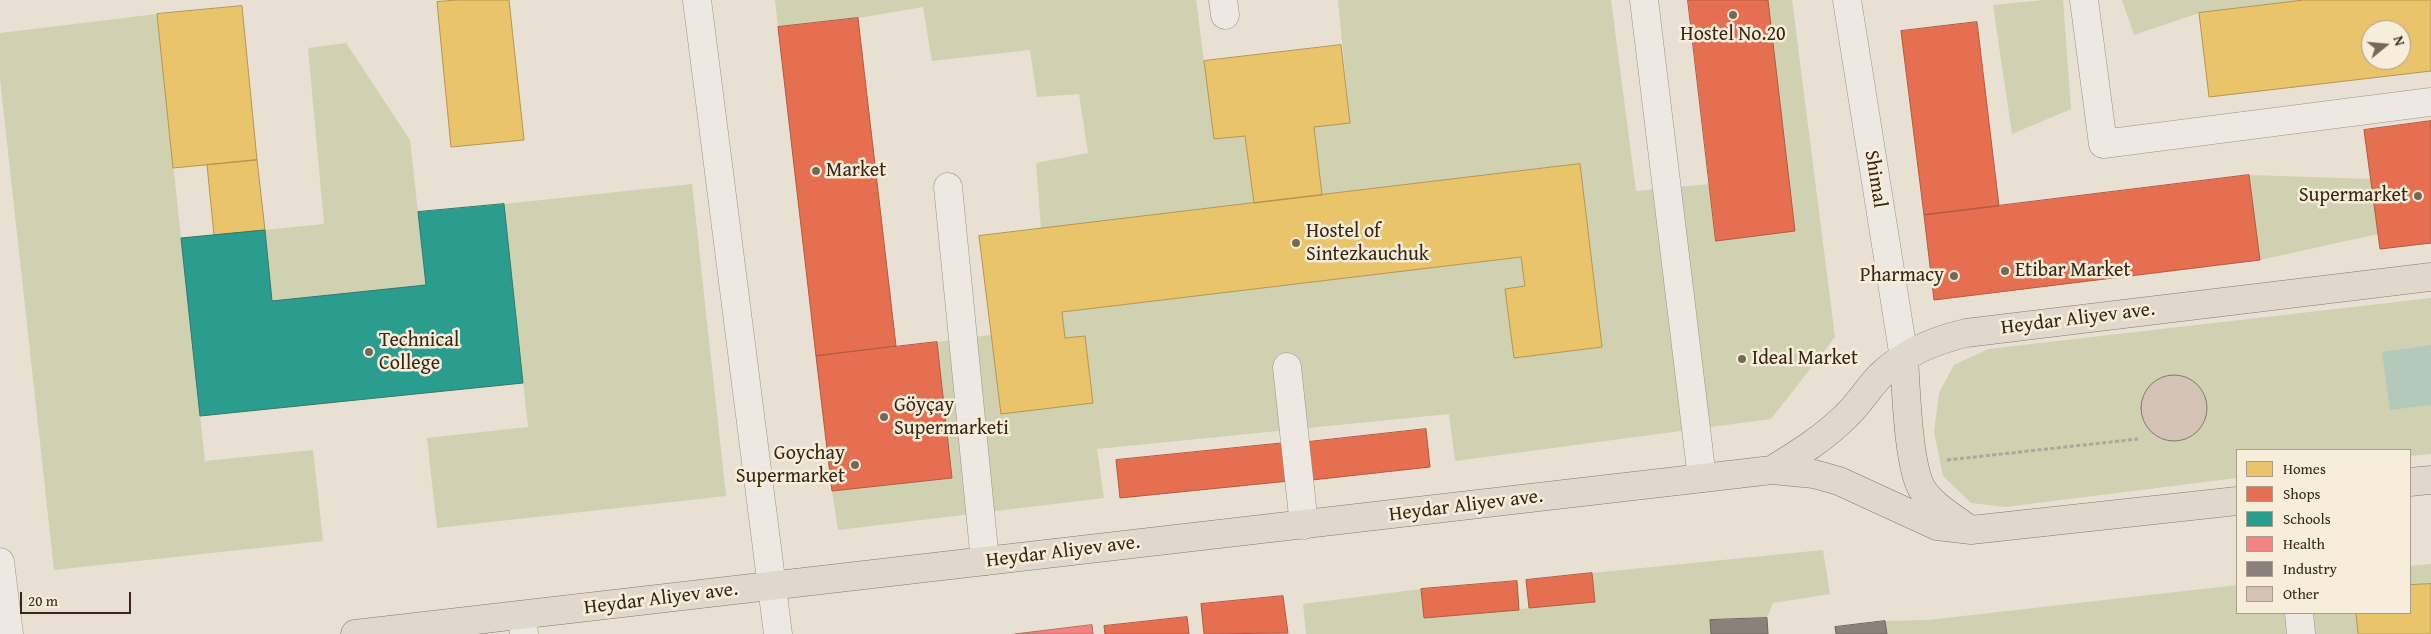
<!DOCTYPE html>
<html>
<head>
<meta charset="utf-8">
<style>
  body { margin:0 }
  #map { position:relative; width:2431px; height:634px; overflow:hidden; background:#e8e0d2; font-family:"Gentium Book Plus",serif }
  canvas { display:block }
  .legend { position:absolute; left:2236px; top:449px; width:175px; height:165px; box-sizing:border-box; background:#f7eddb; border:1px solid #ab9d8b; margin:0; padding:6px 9px; list-style:none; font-size:15px; color:#382613 }
  .legend li { display:flex; align-items:center; gap:10px; height:25px }
  .legend b { width:25px; border:1px solid #ab9d8b }
  .north { position:absolute; left:2361px; top:20px; width:50px; height:50px; box-sizing:border-box; background:#f7eddb; border:1px solid #ab9d8b; border-radius:50%; rotate:73deg; font-size:14px; font-weight:700; line-height:20px; text-align:center; color:#382613 }
  .north::after { content:''; display:block; margin:auto; width:18px; height:22px; background:#766756; clip-path:polygon(50% 0,100% 100%,50% 72%,0 100%) }
  .scale { position:absolute; left:20px; top:592px; width:111px; height:22px; box-sizing:border-box; border:2px solid #382613; border-top:0; padding-left:6px; font-size:15px; line-height:18px; white-space:nowrap; color:#382613; -webkit-text-stroke:4px #f7eddb; paint-order:stroke }
</style>
</head>
<body>
<div id="map">
<canvas width="2431" height="634"></canvas>
<ul class="legend">
<li><b style="height:14px;background:#e9c46a"></b>Homes</li>
<li><b style="height:14px;background:#e76f51"></b>Shops</li>
<li><b style="height:14px;background:#2a9d8f"></b>Schools</li>
<li><b style="height:14px;background:#f28482"></b>Health</li>
<li><b style="height:14px;background:#8a817c"></b>Industry</li>
<li><b style="height:14px;background:#d4c2b6"></b>Other</li>
</ul>
<div class="north">N</div>
<div class="scale">20 m</div>
</div>
<script>
const g = document.querySelector('canvas').getContext('2d');
g.lineJoin = 'round';
function paint(path, color) {
  g.fillStyle = color;
  g.fill(path, 'evenodd');
}
function stroke(path, color, width, dash) {
  g.strokeStyle = color;
  g.lineWidth = width;
  g.lineCap = dash ? 'butt' : 'round';
  g.setLineDash(dash || []);
  g.stroke(path);
}
function label(font, color, halo, rows, align = 'center') {
  g.font = font + ' "Gentium Book Plus",serif';
  g.lineWidth = 5;
  g.setLineDash([]);
  g.textBaseline = 'middle';
  g.strokeStyle = halo;
  g.fillStyle = color;
  for (const [text, x, y, turn = 0] of rows) {
    g.save();
    g.translate(x, y);
    g.rotate((+turn || 0) * Math.PI / 180);
    g.textAlign = isNaN(turn) ? turn : align;
    if (halo) g.strokeText(text, 0, 0);
    g.fillText(text, 0, 0);
    g.restore();
  }
}
const green = new Path2D(`
  M 775,0 L 1196,0 L 1214,139 L 1245,136 L 1254,203 L 1041,229 L 1036,163 L 1088,153 L 1079,94 L 1037,97 L 1030,50 L 932,61 L 923,7 L 858,18 L 778,27 Z
  M 1338,0 L 1611,0 L 1636,191 L 1710,184 L 1716,241 L 1795,231 L 1768,0 L 1792,0 L 1835,337 L 1771,419 L 1455,461 L 1449,414 L 1097,449 L 1104,498 L 838,530 L 832,491 L 952,478 L 937,342 L 991,335 L 1001,413 L 1093,402 L 1085,336 L 1065,338 L 1062,312 L 1521,257 L 1525,286 L 1506,289 L 1514,357 L 1602,347 L 1580,164 L 1322,195 L 1314,127 L 1350,122 Z
  M 2044,0 L 2063,0 L 2071,109 L 2012,134 L 1993,5 Z
  M 2122,0 L 2304,0 L 2199,13 L 2134,35 Z
  M 157,14 L 205,461 L 313,450 L 323,541 L 54,570 L 0,79 L 0,33 Z
  M 346,43 L 410,140 L 426,285 L 272,301 L 265,230 L 324,224 L 308,48 Z
  M 2249,175 L 2371,179 L 2378,234 L 2260,260 Z
  M 692,184 L 726,496 L 437,528 L 427,438 L 528,427 L 504,204 Z
  M 2431,298 L 2431,454 L 2410,456 L 2410,450 L 2237,450 L 2237,478 L 2005,507 L 1971,503 L 1943,476 L 1934,432 L 1939,393 L 1954,365 L 1988,349 Z
  M 1823,550 L 1830,594 L 1773,603 L 1767,618 L 1711,620 L 1711,634 L 1306,634 L 1303,604 L 1421,589 L 1425,618 L 1595,602 L 1592,573 Z
  M 2431,564 L 2431,634 L 1887,634 L 1885,621 L 1928,620 L 2237,585 L 2237,613 L 2410,613 L 2410,566 Z`);
const water = new Path2D(`
  M 2431,345 L 2431,405 L 2390,410 L 2382,352 Z`);
const homes = new Path2D(`
  M 457,0 L 509,0 L 524,140 L 451,147 L 437,2 Z
  M 2304,0 L 2431,0 L 2431,71 L 2209,97 L 2199,13 ZM 2371,30 L 2401,30 L 2401,60 L 2371,60 Z
  M 242,6 L 257,160 L 173,168 L 157,14 Z
  M 1341,45 L 1350,123 L 1314,127 L 1322,195 L 1254,203 L 1245,136 L 1214,139 L 1204,61 Z
  M 257,160 L 265,230 L 214,235 L 207,165 Z
  M 1580,164 L 1602,347 L 1514,358 L 1505,289 L 1525,286 L 1521,257 L 1062,312 L 1065,338 L 1085,336 L 1093,403 L 1001,414 L 979,236 Z
  M 2431,584 L 2431,634 L 2358,634 L 2356,613 L 2410,613 L 2410,585 Z`);
const shops = new Path2D(`
  M 1688,0 L 1768,0 L 1795,231 L 1716,241 Z
  M 858,18 L 896,346 L 816,356 L 778,27 Z
  M 1977,22 L 1999,206 L 1924,215 L 1901,31 Z
  M 2431,121 L 2431,243 L 2380,249 L 2364,130 Z
  M 2249,175 L 2260,260 L 1934,300 L 1924,215 Z
  M 937,342 L 952,478 L 832,491 L 816,356 Z
  M 1426,429 L 1430,467 L 1312,480 L 1308,442 Z
  M 1285,443 L 1289,481 L 1120,498 L 1116,460 Z
  M 1592,573 L 1595,602 L 1529,608 L 1526,580 Z
  M 1517,581 L 1519,610 L 1424,618 L 1421,589 Z
  M 1283,596 L 1288,633 L 1204,634 L 1201,604 Z
  M 1187,617 L 1189,634 L 1105,634 L 1104,626 Z`);
const schools = new Path2D(`
  M 504,204 L 523,383 L 200,416 L 181,238 L 265,230 L 272,301 L 426,285 L 418,212 Z`);
const health = new Path2D(`
  M 1092,625 L 1093,634 L 1015,634 Z`);
const industry = new Path2D(`
  M 1767,618 L 1768,634 L 1711,634 L 1710,620 Z
  M 1885,621 L 1887,634 L 1836,634 L 1835,627 Z`);
const building = new Path2D(`
  M2141 408a33 33 0 1 1 66 0a33 33 0 1 1-66 0Z`);
const path = new Path2D(`
  M 1947,460 L 2138,439`);
const minor = new Path2D(`
  M 697,0 L 778,634
  M 1223,0 L 1225,15
  M 1644,0 L 1702,478
  M 1847,0 L 1904,358
  M 2084,0 L 2103,144 L 2431,102
  M 948,187 L 985,561
  M 1287,367 L 1304,525
  M 0,562 L 9,634
  M 2299,613 L 2301,634
  M 522,615 L 524,634`);
const major = new Path2D(`
  M 1904,358 C 1906,388 1908,465 1922,489 C 1932,505 1951,516 1966,527
  M 1772,470 C 1798,454 1824,438 1846,416 C 1859,404 1868,388 1881,375 C 1904,353 1936,340 1966,333 L 2431,277
  M 2410,482 L 2431,480
  M 355,634 L 1772,470 L 1814,474 L 1839,481 L 1937,526 L 1971,530 L 2237,501`);
const markers = [
  [1733,15,5,"#766756"],
  [816,171,5,"#766756"],
  [2418,196,5,"#766756"],
  [1296,243,5,"#766756"],
  [2005,271,5,"#766756"],
  [1954,276,5,"#766756"],
  [369,352,5,"#766756"],
  [1742,359,5,"#766756"],
  [884,417,5,"#766756"],
  [855,465,5,"#766756"]
];
const poiNames = [
  ["Hostel No.20",1733,35,"center"],
  ["Market",826,171],
  ["Supermarket",2408,196,"right"],
  ["Hostel of",1306,232],
  ["Sintezkauchuk",1306,255],
  ["Etibar Market",2015,271],
  ["Pharmacy",1944,276,"right"],
  ["Technical",379,341],
  ["College",379,364],
  ["Ideal Market",1752,359],
  ["Göyçay",894,406],
  ["Supermarketi",894,429],
  ["Goychay",845,454,"right"],
  ["Supermarket",845,477,"right"]
];
const streetNames = [
  ["Shimal",1875,179,81],
  ["Heydar Aliyev ave.",2078,319,-7],
  ["Heydar Aliyev ave.",1466,506,-7],
  ["Heydar Aliyev ave.",1063,552,-7],
  ["Heydar Aliyev ave.",661,599,-7]
];
paint(green, '#cfd1b1');
paint(water, '#b3c9ba');
paint(homes, '#e9c46a');
stroke(homes, '#b49550', 1);
paint(shops, '#e76f51');
stroke(shops, '#b2593e', 1);
paint(schools, '#2a9d8f');
stroke(schools, '#2e796a', 1);
paint(health, '#f28482');
stroke(health, '#ba6861', 1);
paint(industry, '#8a817c');
stroke(industry, '#71665c', 1);
paint(building, '#d4c2b6');
stroke(building, '#817a70', 1);
stroke(minor, '#9a9388', 29);
stroke(major, '#817a70', 29);
stroke(path, '#aca69e', 3, [4, 2.5]);
stroke(minor, '#ede8e1', 28);
stroke(major, '#e0d8cc', 28);
for (const [x, y, r, color] of markers) {
  const dot = new Path2D();
  dot.arc(x, y, r, 0, 2 * Math.PI);
  g.fillStyle = color;
  g.fill(dot);
  stroke(dot, '#f7eddb', 2);
}
label('20px', '#382613', '#f7eddb', poiNames, 'left');
label('20px', '#382613', '#f7eddb', streetNames);
</script>
</body>
</html>
